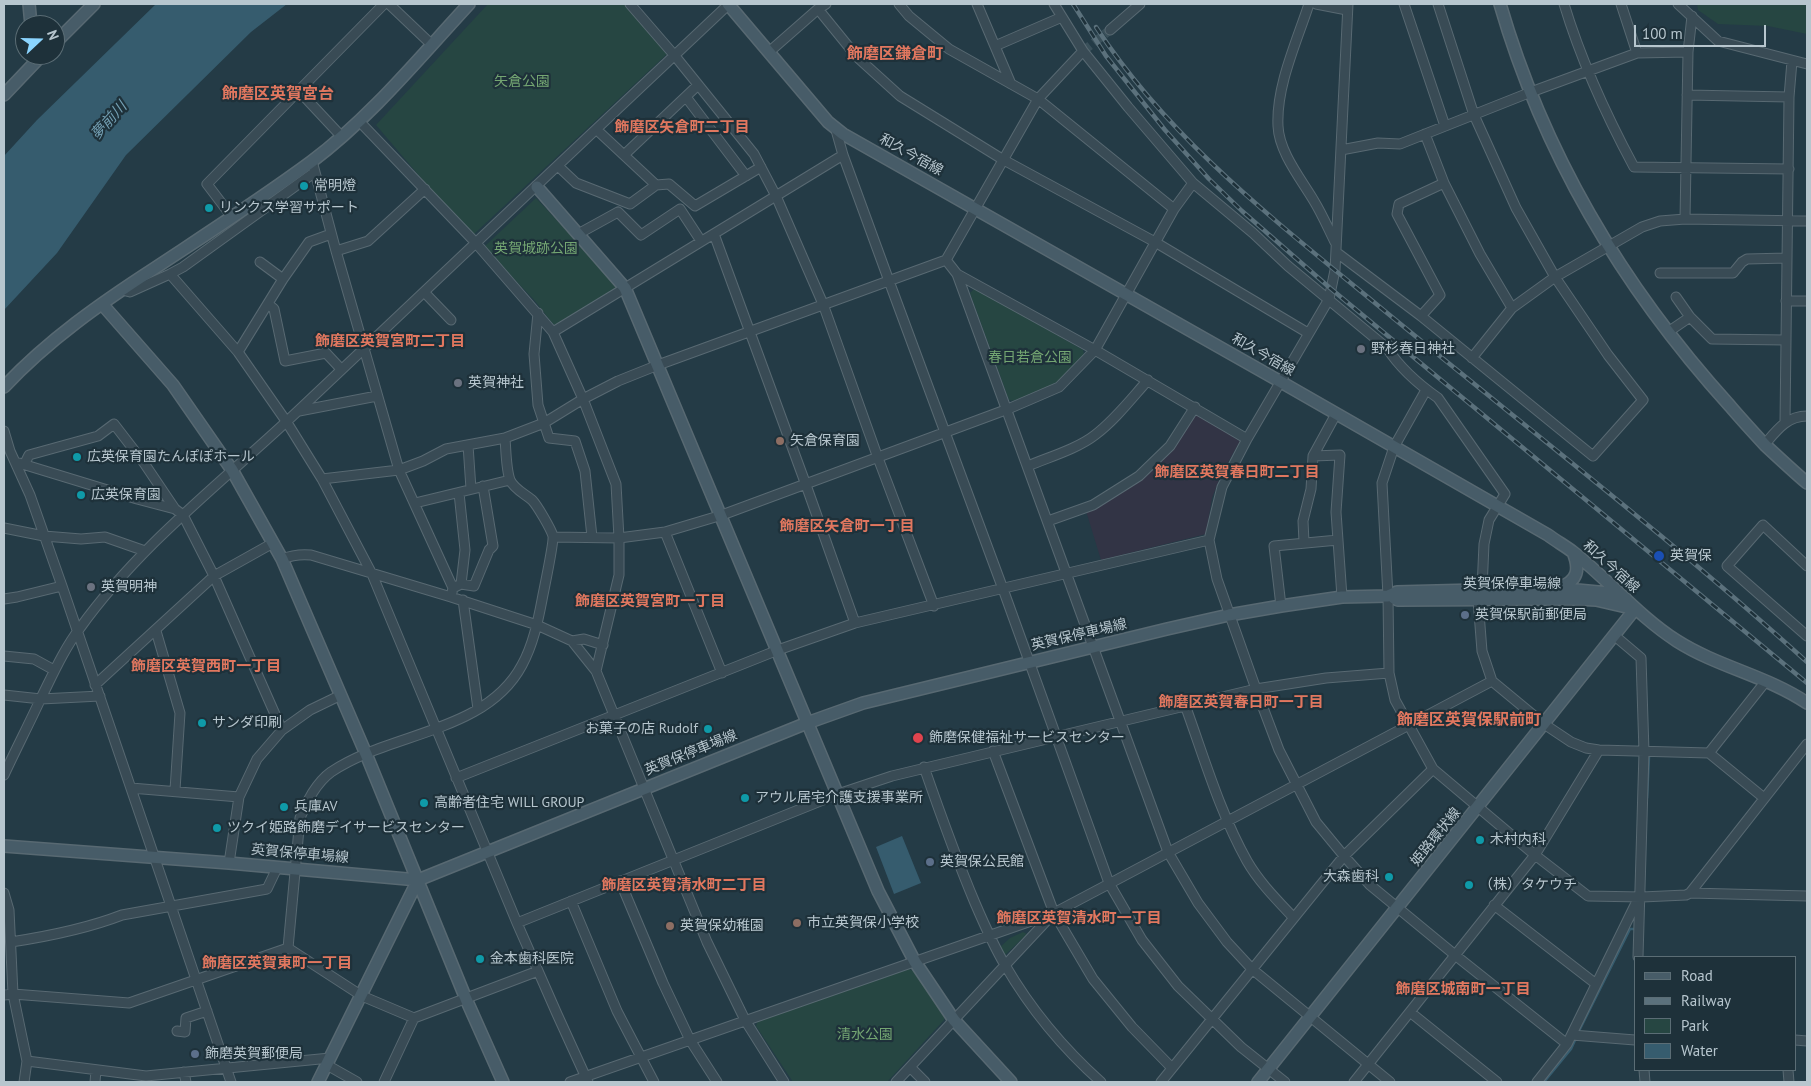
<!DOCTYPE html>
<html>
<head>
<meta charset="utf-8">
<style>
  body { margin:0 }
  #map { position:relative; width:1811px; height:1086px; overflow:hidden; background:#243b46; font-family:"PT Sans",sans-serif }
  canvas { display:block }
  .frame { position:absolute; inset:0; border:5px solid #b7c6ce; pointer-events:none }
  .legend { position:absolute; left:1634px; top:956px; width:162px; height:115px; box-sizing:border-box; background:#1e313a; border:1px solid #5b6d75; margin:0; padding:6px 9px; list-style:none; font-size:15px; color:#b7c6ce }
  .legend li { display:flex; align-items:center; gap:10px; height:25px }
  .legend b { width:25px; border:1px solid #5b6d75 }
  .north { position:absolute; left:15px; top:15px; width:50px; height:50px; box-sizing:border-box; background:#1e313a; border:1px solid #5b6d75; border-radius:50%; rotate:69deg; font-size:14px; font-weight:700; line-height:20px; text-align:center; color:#b7c6ce }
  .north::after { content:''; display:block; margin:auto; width:18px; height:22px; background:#8bd5ff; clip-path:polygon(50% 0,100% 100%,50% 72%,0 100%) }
  .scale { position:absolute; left:1634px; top:25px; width:132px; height:22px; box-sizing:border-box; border:2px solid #b7c6ce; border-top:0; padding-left:6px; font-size:15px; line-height:18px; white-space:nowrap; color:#b7c6ce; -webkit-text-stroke:4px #1e313a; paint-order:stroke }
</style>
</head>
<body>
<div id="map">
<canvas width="1811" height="1086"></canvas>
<div class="frame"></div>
<ul class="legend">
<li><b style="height:6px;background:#475c68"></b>Road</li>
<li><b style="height:6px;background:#5b717c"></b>Railway</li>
<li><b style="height:14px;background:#264642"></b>Park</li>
<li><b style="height:14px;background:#365c6e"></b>Water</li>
</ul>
<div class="north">N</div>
<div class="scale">100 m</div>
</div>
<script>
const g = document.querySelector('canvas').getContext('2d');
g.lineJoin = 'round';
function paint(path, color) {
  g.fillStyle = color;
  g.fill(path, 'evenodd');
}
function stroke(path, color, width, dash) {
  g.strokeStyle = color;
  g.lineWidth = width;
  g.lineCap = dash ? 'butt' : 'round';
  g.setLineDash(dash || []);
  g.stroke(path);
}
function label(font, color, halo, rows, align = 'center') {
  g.font = font + ' "PT Sans","Noto Sans JP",sans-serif';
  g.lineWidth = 4.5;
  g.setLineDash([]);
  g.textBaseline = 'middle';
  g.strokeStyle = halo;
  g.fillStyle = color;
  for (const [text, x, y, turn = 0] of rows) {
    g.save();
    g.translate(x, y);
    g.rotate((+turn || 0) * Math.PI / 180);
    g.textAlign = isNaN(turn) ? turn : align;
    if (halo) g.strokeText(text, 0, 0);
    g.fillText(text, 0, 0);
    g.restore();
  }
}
const medical = new Path2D(`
  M 1197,414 L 1240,441 L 1221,475 L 1212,498 L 1206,534 L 1101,560 L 1086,511 L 1170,451 Z`);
const green = new Path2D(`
  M 488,4 L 624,4 L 667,54 L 473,235 L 427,185 L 376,125 Z
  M 1697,4 L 1807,4 L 1807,34 L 1768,26 L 1718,24 L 1698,10 Z
  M 536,198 L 604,271 L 615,285 L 615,289 L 557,325 L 553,324 L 535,301 L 484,247 Z
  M 975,288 L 1083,350 L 1084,355 C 1079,361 1074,368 1068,373 C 1057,384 1024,404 1009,400 L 970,293 Z
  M 1023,932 L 1027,934 L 1005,955 L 999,948 L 1010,938 Z
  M 908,969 L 914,971 L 944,1015 L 944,1020 L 887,1082 L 793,1082 L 756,1026 L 758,1021 Z`);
const water = new Path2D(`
  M 156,4 L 287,4 L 251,32 L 126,155 L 57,253 L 4,310 L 4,156 L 37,120 Z
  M 902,836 L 921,883 L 894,894 L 876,847 Z`);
const stream = new Path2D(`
  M 1647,798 L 1649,757
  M 1578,1033 L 1630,929 L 1636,929
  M 1648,1070 L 1649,1082
  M 1544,1082 L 1571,1049 L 1576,1038`);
const streetTunnel = new Path2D(`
  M 1083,51 L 1110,30`);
const street = new Path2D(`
  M 389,4 L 431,44
  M 630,4 L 675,56 L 754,154 L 776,196 L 823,304 L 878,458 L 934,606
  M 899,4 L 909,16 L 949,49 L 1038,99 L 1174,209
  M 977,4 L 1011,84
  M 1054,4 L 1083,51 L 1128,107 L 1193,183 L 1253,233 L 1288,266 L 1387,348 C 1400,368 1418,384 1438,398 L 1505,494 L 1489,520 L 1484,544 L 1482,589
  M 1309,4 C 1297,41 1276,86 1278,126 C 1279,152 1301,179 1314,201 C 1322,214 1328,228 1335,242
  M 1316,4 L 1347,10
  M 1348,4 L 1335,270 L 1329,299 L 1247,439 L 1222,487 L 1209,540 L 1217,579 L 1256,689 L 1279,750 L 1316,822 L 1344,856 L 1370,885 L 1455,955 L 1567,1044
  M 1404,4 L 1445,126
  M 1564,4 C 1581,60 1606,115 1634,167 L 1789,169
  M 1621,4 L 1637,53
  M 1678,4 L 1718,41 L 1807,64
  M 818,9 L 857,57 L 900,96 L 1002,159 L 1155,242 L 1308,333
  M 1110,30 L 1140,4
  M 995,46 L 1062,17
  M 769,52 L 818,9 L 826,4
  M 299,91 L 342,137
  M 1687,95 L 1789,97
  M 686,97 L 746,176
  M 359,121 L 475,242 L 553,332 L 583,399 L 616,484 L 619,538 L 619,575 L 596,671 L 707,942 L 745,1020 L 784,1082
  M 597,130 L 656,185 L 669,184 L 695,206 L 761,167
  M 836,130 L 843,155 L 889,281 L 1003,589 L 1109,883 L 1142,940 L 1178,986 L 1241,1047 L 1285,1082
  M 1425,134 L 1444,183 L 1480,254 L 1512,308
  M 1341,150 L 1378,143 L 1400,144 L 1531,92 L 1637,53 L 1688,52
  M 624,155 L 698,85
  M 312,161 L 336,251 L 399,470 L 453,588 L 451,597
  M 558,166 L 576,183 L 630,204 L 656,185
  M 232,217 L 207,184 L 384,4
  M 1685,219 L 1688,52 L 1692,16
  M 578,234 L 618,212 L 641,235 L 680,209 L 701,241
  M 714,234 L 806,485 L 855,623
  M 336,251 L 368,241 L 425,189
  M 1336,252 L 1421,316 L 1593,456 L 1643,400 L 1608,355 L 1555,277 L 1516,208 L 1474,115 L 1438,4
  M 946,260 L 957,274 L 1095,350 L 1247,439
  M 260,262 L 283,279
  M 1660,273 L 1733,273 L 1742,262 L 1747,259 L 1787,258
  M 170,274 L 238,352 L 286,421 L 322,479 L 372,574 L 517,923 L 557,1014 L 588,1082
  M 957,274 L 1168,852 L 1198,903 L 1227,942 L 1252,969 L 1390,1082
  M 122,290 L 130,292 L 170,274 L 183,267 L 315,172
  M 424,292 L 451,320
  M 1676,297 L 1690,317 L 1712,339 L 1785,340
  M 1786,301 L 1807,301
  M 268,304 L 274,309 L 285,361 L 326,353 L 341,369
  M 538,313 L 534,354 L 538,405 L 549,438 L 575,441 L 585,471 L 592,537
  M 1421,316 L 1440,295 L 1397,214 L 1399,204 L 1444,183
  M 553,332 L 843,155
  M 1668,332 L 1690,317
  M 238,352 L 283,279 L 309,242 L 331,234
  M 1472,358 L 1512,308 L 1555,277 L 1642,227 L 1660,221 L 1685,219 L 1807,221
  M 1426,390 L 1394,447 L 1382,483 L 1388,596 L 1389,673 L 1395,700 L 1433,769 L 1535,855 L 1588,896 L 1642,897 L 1686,895 L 1690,893 L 1807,896
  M 299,411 L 377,396
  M 1785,422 L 1789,97 L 1792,61
  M 4,431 L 10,451 L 30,495 L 62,586 L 231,1082
  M 505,438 C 506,450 506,469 510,480 C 514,489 525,494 532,500 C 537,505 551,529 553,536 C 554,543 544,589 542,600 C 538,621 533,645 522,665 C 486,733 390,732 331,772 C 317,782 306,802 300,818 L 288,948 L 362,996 L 414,1018 L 538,971
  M 1765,444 C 1777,430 1787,416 1807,416
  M 468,445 L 471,489
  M 1313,456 L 1340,455 L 1336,512 L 1342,597
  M 19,463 L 137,499 L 175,509
  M 25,463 L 29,455 L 98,436 L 114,424 L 144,463 L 175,509 L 183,515 L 214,576 L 282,730
  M 1028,466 C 1049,457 1077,449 1095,435 C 1115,420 1131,399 1148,380
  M 322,479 L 399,470 L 423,461 L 446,449 L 505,438 L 544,423 L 583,399 L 618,381 L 658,365 L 946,260 L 1038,99 L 1083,51
  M 459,493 L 465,550 L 461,584
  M 415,503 L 510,480
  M 1048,521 L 1093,505 L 1139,476 L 1170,446 L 1195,407
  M 4,528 L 44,536 L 81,539 L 105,537 L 145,551
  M 665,532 L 722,673
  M 553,537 L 619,538 L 665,532 L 722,515 L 1008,409 L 1059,387 L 1095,350 L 1174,209 L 1193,183
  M 1304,542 L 1303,521 L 1311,489 L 1313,456 L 1336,414
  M 282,559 C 292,555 300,554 311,555 L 451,597 L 537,625 L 572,641 L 584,639 L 603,645
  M 1807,566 L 1763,525 L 1727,566 L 1807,636
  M 453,588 L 461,584 L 474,586 L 489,550 L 493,546 L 483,486
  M 4,599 L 17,597 L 62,586
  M 463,600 L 478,709
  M 1478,600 L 1482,651 L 1492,681 L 1544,724 L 1571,742 L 1586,748 L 1599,750 L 1709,753 L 1764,798
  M 1281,606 L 1274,546 L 1338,540
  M 156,631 L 180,713 L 175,790
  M 1615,636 L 1641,658 L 1644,752 L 1638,957
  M 572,641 L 596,671
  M 4,656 L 34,659 L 54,670
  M 95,685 L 214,576 L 273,543
  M 4,695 L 41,699 L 100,696
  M 1185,705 C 1204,757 1220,813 1247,861 C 1259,882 1277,900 1293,917
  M 993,751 L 1054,913 L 1093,979 L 1132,1027 L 1172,1068
  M 1709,753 L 1766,681
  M 924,767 C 940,813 956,858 975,903 C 984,924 993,945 1005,965 C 1030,1008 1064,1049 1101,1082
  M 4,775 C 16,749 29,724 41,698 C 53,674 64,649 80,628 C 141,543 225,480 300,409 C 443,273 586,139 729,4
  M 456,778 L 778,650 L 855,623 L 1209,540
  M 131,788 L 239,797
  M 229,863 L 239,797 L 257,759 L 282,730 L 310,710 L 341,695
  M 620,881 L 663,983 L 690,1040 L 717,1082
  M 4,893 L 9,910 L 13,994 L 27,1061 L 24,1082
  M 1690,893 L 1807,744
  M 571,901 L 617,1011 L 654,1082
  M 1494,905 L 1596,984
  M 517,923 L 838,794 L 892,776 L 1256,689 L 1326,678 L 1389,673
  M 11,942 C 50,936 86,929 122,915 L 267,889 L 277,868
  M 4,995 L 13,994 L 129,1003 L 288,948
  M 1410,1012 L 1497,1082
  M 177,1031 L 185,1032 L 186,1018 L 207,1011
  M 1572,1035 L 1635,1040
  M 1795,1040 L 1807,1041
  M 27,1061 L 146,1076 L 330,1058
  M 327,1065 L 357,1082
  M 910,1067 L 925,1082
  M 1644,1070 L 1645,1082
  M 1788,1070 L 1789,1082
  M 184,1072 L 186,1082
  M 95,1082 L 96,1070
  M 384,1082 L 414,1018
  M 570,1082 L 1054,913 L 1492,681
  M 896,1082 L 1052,915
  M 1161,1082 L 1344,856 L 1433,769
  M 1354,1082 L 1535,855 L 1599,750
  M 1537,1082 L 1567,1044 L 1638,899`);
const secondary = new Path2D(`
  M 29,4 L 31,25
  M 728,4 L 828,122 L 843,134 L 1281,382 L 1548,535 C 1556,541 1565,546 1573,552 C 1609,580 1638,616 1677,641 C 1718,667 1767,676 1807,703
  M 1500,4 C 1544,155 1624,289 1730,406 C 1741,419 1753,432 1765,445 C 1779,458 1793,471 1807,483
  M 55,43 L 94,4
  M 4,95 L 42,55
  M 537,187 L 625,288 L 878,891 L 915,962 L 954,1020 L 1011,1082
  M 102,304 L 173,385 L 232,470 L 282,559 L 366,754 L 466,999 L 503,1082
  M 4,387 C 48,340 101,303 155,268 C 208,233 261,199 311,162 C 371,117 419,58 469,4
  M 1560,587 C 1578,581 1580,569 1573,552
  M 1394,598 L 1398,600 L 1575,599 L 1596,600 L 1635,609
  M 4,846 L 229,863 L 418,880 L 807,723 L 863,703 L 1167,629 L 1229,615 L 1281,606 L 1342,597 L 1388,596 L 1397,592 L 1556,588 L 1609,593 L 1626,599
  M 318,1082 L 418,880
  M 1258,1082 L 1635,609`);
const rail = new Path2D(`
  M 1073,4 L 1106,56 L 1165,130 L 1209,179 L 1242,211 L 1330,288 L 1807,683
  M 1096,27 C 1169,139 1273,219 1375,303 C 1519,422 1668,536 1807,662`);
const markers = [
  [304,186,5,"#0f9aa8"],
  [209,208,5,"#0f9aa8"],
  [1361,349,5,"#6b7280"],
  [458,383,5,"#6b7280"],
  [780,441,5,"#8d6e63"],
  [77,457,5,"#0f9aa8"],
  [81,495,5,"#0f9aa8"],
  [1659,556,6,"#1a4fb4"],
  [91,587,5,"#6b7280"],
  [1465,615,5,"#5c6f8a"],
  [202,723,5,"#0f9aa8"],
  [708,729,5,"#0f9aa8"],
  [918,738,6,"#e0444e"],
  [745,798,5,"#0f9aa8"],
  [424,803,5,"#0f9aa8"],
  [284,807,5,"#0f9aa8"],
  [217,828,5,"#0f9aa8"],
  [1480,840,5,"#0f9aa8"],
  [930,862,5,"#5c6f8a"],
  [1389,877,5,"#0f9aa8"],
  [1469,885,5,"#0f9aa8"],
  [797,923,5,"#8d6e63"],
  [670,926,5,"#8d6e63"],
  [480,959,5,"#0f9aa8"],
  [195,1054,5,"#5c6f8a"]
];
const parkNames = [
  ["矢倉公園",522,82],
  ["英賀城跡公園",536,249],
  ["春日若倉公園",1030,358],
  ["清水公園",865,1035]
];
const streetNames = [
  ["和久今宿線",911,155,29],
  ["和久今宿線",1263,355,30],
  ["和久今宿線",1611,567,42],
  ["英賀保停車場線",1512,584],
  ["英賀保停車場線",1079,635,-13],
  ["英賀保停車場線",691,753,-22],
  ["姫路環状線",1436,837,-51],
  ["英賀保停車場線",300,854,5]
];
const poiNames = [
  ["常明燈",314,186],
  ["リンクス学習サポート",219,208],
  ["野杉春日神社",1371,349],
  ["英賀神社",468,383],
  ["矢倉保育園",790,441],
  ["広英保育園たんぽぽホール",87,457],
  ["広英保育園",91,495],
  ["英賀保",1670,556],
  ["英賀明神",101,587],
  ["英賀保駅前郵便局",1475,615],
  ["サンダ印刷",212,723],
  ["お菓子の店 Rudolf",698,729,"right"],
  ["飾磨保健福祉サービスセンター",929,738],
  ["アウル居宅介護支援事業所",755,798],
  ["高齢者住宅 WILL GROUP",434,803],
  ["兵庫AV",294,807],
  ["ツクイ姫路飾磨デイサービスセンター",227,828],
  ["木村内科",1490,840],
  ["英賀保公民館",940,862],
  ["大森歯科",1379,877,"right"],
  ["（株）タケウチ",1479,885],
  ["市立英賀保小学校",807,923],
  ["英賀保幼稚園",680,926],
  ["金本歯科医院",490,959],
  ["飾磨英賀郵便局",205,1054]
];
const waterNames = [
  ["夢前川",109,121,-48]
];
const neighbourhoodNames = [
  ["飾磨区矢倉町二丁目",682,128],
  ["飾磨区英賀宮町二丁目",390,342],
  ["飾磨区英賀春日町二丁目",1237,473],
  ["飾磨区矢倉町一丁目",847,527],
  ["飾磨区英賀宮町一丁目",650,602],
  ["飾磨区英賀西町一丁目",206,667],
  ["飾磨区英賀春日町一丁目",1241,703],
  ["飾磨区英賀清水町二丁目",684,886],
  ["飾磨区英賀清水町一丁目",1079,919],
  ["飾磨区英賀東町一丁目",277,964],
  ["飾磨区城南町一丁目",1463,990]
];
const quarterNames = [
  ["飾磨区鎌倉町",895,54],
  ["飾磨区英賀宮台",278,94],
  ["飾磨区英賀保駅前町",1469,720]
];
paint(medical, '#323445');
paint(green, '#264642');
paint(water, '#365c6e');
stroke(stream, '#365c6e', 2.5);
stroke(streetTunnel, '#3a505a', 9, [9, 4.5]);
stroke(street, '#586972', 11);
stroke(secondary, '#586972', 14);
stroke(street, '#394b55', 9);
stroke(secondary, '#475c68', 11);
stroke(rail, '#5b717c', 4.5);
stroke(rail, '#1e313a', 2.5, [8]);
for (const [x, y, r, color] of markers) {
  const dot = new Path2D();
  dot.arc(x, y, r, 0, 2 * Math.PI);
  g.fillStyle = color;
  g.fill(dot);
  stroke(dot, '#1e313a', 2);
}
label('14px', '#74a672', '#1e313a', parkNames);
label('14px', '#b7c6ce', '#1e313a', streetNames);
label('14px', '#b7c6ce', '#1e313a', poiNames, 'left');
label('italic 15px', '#74a0b4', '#1e313a', waterNames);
label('bold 15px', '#e1775f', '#1e313a', neighbourhoodNames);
label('bold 16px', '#e1775f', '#1e313a', quarterNames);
</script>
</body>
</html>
